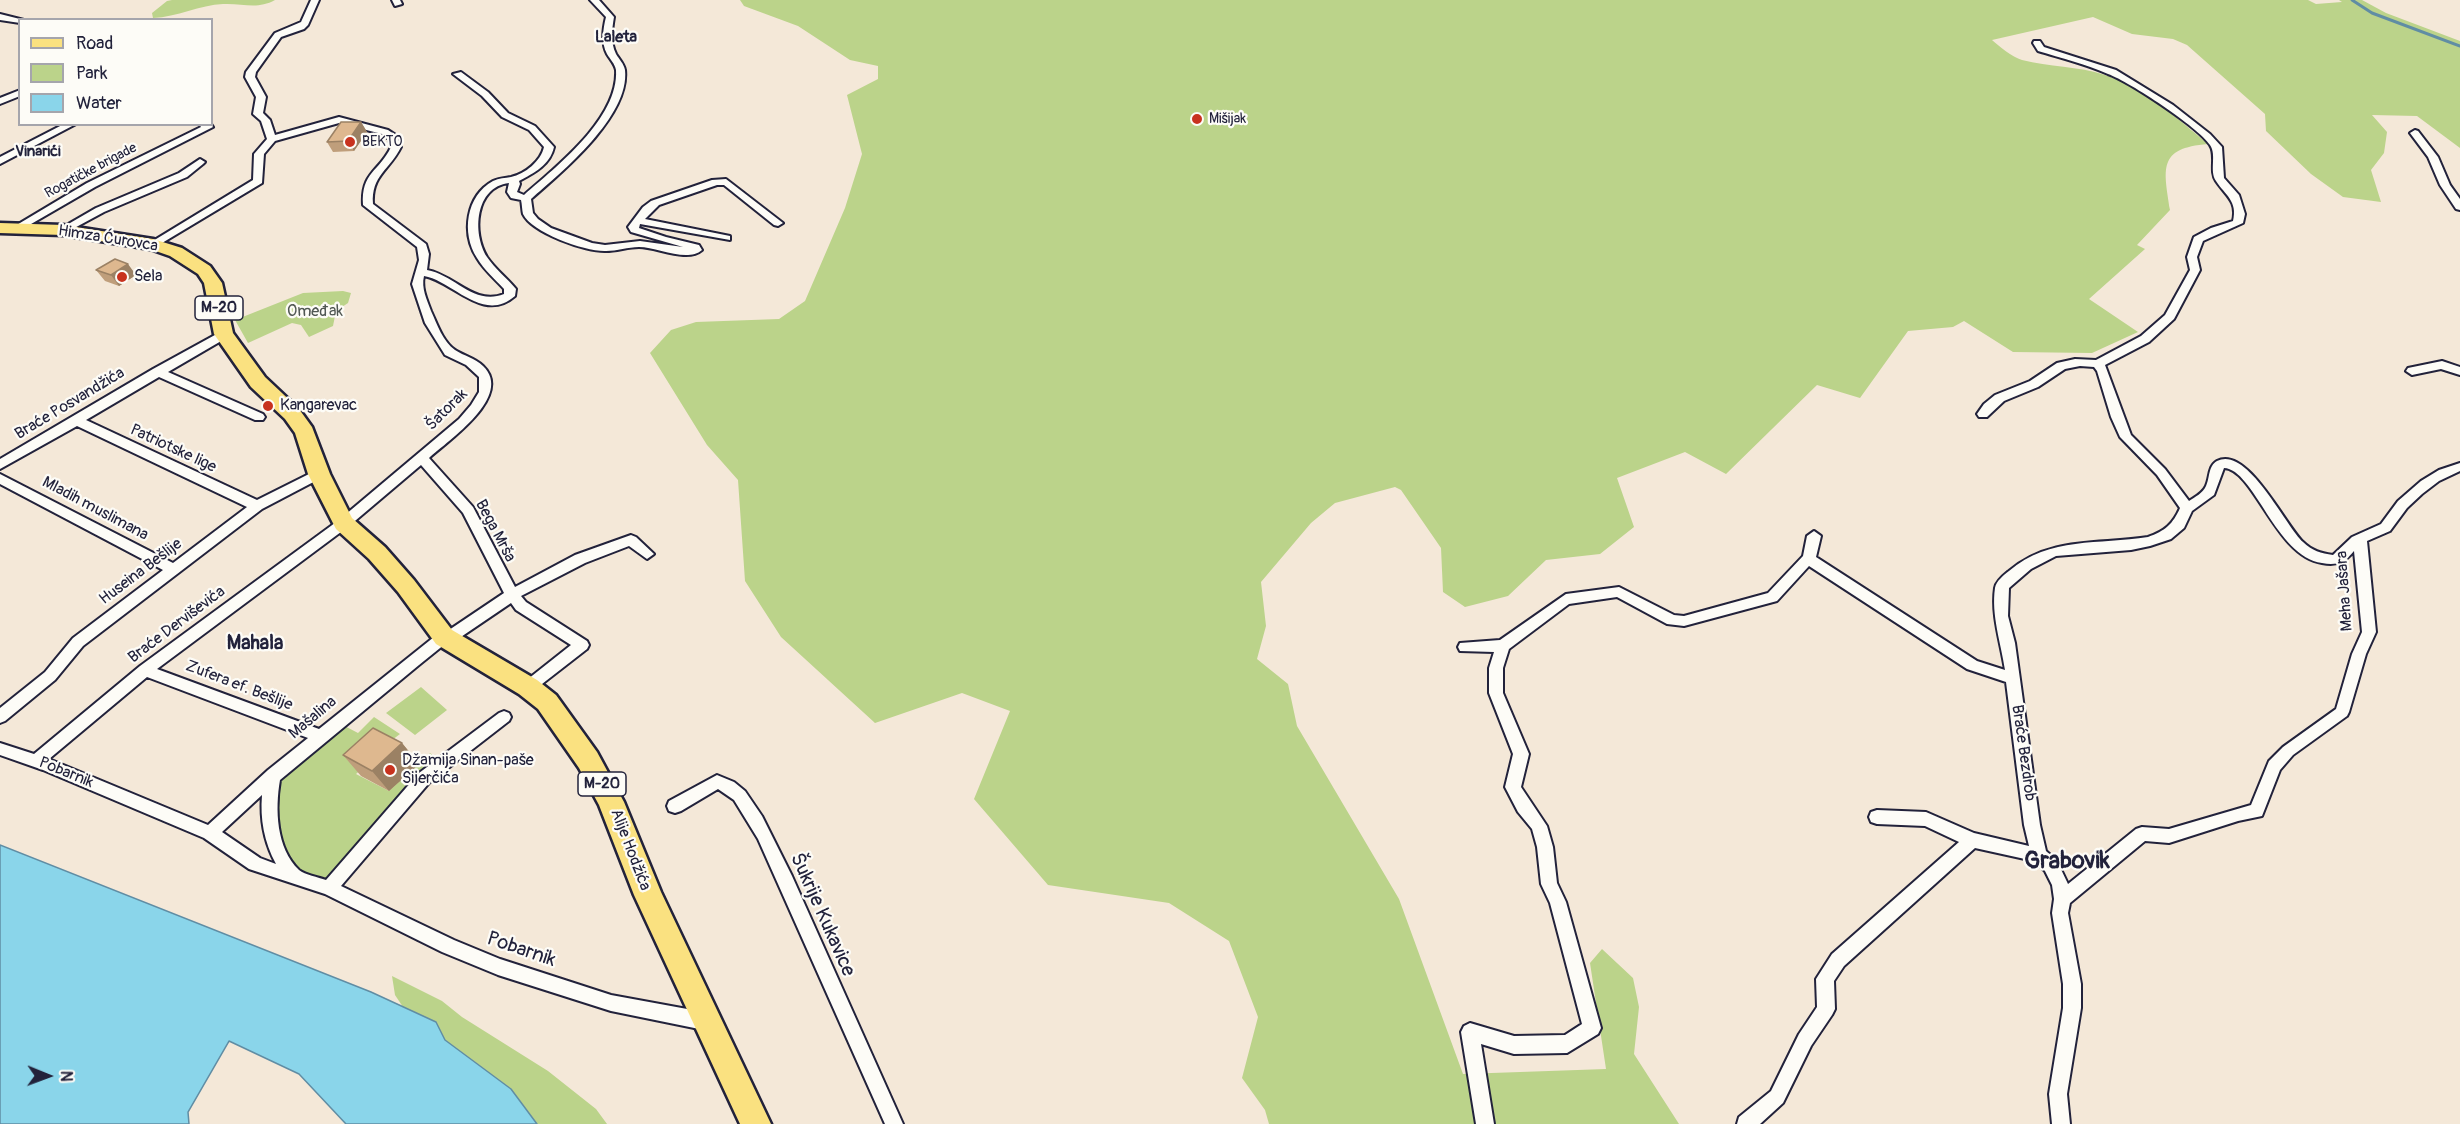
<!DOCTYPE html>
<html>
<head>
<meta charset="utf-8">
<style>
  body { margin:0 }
  #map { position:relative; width:2460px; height:1124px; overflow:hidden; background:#f4e8d8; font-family:Pangolin,sans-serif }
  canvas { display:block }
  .legend { position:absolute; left:18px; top:18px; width:195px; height:108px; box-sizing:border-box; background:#fdfcf7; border:2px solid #a5a5ac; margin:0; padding:8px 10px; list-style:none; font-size:18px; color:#22223b }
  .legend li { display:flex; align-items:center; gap:12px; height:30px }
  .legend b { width:30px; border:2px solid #a5a5ac }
  .north { position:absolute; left:18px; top:1046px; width:60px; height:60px; -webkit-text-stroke:4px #fdfcf7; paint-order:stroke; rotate:91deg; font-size:16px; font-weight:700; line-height:24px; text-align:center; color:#22223b }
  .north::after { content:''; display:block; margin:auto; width:21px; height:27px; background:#22223b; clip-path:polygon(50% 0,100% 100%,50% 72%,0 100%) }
</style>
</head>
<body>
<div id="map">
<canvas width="2460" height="1124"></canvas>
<ul class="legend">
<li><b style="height:8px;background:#fae180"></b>Road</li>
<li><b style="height:16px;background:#bbd38a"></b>Park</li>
<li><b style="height:16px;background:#8ad5ea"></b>Water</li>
</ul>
<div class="north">N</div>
</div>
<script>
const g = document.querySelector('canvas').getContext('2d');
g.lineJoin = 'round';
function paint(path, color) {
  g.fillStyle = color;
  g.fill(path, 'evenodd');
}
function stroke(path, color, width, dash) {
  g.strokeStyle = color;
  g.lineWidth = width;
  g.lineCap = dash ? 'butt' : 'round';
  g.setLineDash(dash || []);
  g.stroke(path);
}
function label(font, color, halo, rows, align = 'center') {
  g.font = font + ' Pangolin,sans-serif';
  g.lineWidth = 4.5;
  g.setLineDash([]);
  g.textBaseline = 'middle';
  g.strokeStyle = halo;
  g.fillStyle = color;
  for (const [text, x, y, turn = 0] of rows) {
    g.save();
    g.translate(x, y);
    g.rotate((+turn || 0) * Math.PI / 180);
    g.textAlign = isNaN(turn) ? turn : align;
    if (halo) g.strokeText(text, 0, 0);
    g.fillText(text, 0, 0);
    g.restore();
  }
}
const green = new Path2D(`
  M 172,0 L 275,0 C 257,10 243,3 223,4 C 200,5 177,17 153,18 L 152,13 L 167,1 Z
  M 740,0 L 2308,0 L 2316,4 L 2342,2 L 2339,0 L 2362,0 L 2386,13 L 2460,41 L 2460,148 L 2417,116 L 2372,115 L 2387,132 L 2384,153 L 2371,170 L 2381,202 L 2343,197 L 2311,174 L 2266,131 L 2265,114 L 2187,45 L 2173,39 L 2132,34 L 2093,17 L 1992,40 C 1999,46 2012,57 2022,60 C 2049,67 2078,66 2105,75 C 2143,87 2178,119 2208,144 C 2157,148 2164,169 2170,210 L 2137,245 L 2145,249 L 2089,299 L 2138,332 L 2092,353 L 2013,352 L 1964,321 L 1953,327 L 1908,331 L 1860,398 L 1817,385 L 1726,474 L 1685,452 L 1617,478 L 1634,527 L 1600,554 L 1546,560 L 1508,596 L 1465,607 L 1443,592 L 1441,548 L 1401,490 L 1395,487 L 1335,503 L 1311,523 L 1261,582 L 1266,626 L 1257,659 L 1288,684 L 1297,726 L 1399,899 L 1463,1074 L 1606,1069 L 1590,963 L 1602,949 L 1633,978 L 1639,1007 L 1634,1054 L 1679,1124 L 1269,1124 L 1265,1110 L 1242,1078 L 1258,1017 L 1229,941 L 1169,903 L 1048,885 L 974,799 L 1010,711 L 962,693 L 875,723 L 781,637 L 745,581 L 738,480 L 707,445 L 650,353 L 671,330 L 696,322 L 779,319 L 805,301 L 845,208 L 862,154 L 847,95 L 878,79 L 878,66 L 850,60 L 798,26 L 744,6 Z
  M 343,291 L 351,293 L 348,303 L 336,311 L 333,326 L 309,337 L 301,325 L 292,323 L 248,343 L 235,320 L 303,293 Z
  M 421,687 L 447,710 L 415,735 L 386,713 Z
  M 374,717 L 400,734 L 379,750 L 381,752 L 356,774 L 389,791 L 430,753 L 442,762 L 327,887 L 281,861 L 273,775 L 337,722 L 358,733 Z
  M 392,976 L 442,1001 L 462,1017 L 548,1071 L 596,1109 L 607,1124 L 537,1124 L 511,1089 L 445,1040 L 436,1022 L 403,1007 L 395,995 Z`);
const water = new Path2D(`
  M 0,845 L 371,992 L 436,1022 L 445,1040 L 511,1089 L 537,1124 L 346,1124 L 299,1074 L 229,1041 L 188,1112 L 189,1124 L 0,1124 Z`);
const stream = new Path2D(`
  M 2352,0 L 2372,13 L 2460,46`);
const minor = new Path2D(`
  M 311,0 L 319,0 L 308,25 L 304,29 L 281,37 L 256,72 L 255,77 L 266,97 L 263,113 L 270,120 L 275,135 L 339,117 L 388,130 L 397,136 L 401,147 C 390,170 371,175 373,204 L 426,244 L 429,254 L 427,270 C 455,275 474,306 504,294 L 504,289 C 495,279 484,270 477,258 C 461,233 466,196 493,181 C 499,178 505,178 511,177 C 525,174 541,161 544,147 L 529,130 L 502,117 L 482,96 L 453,74 L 461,72 L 488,92 L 508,113 L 535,126 L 554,147 C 550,165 534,173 519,181 L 520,184 L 517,192 L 524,195 C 556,167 619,118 616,70 C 615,64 610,59 607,54 C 601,43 603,29 606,17 L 590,0 L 599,0 L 614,17 C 612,29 610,42 616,54 C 619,59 624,64 625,70 C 630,116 562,172 531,199 L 533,213 L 538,219 L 551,228 L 592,243 L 605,245 L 640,241 L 683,247 L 631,232 L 628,227 L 643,207 L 651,201 L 712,180 L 726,179 L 783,223 L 778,226 L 774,225 L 724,185 L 717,185 L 659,205 L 645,219 L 730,236 L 730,240 L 640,224 L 639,228 L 666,237 L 699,245 L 702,250 C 687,263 657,247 639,247 C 628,247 617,251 606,251 C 586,252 532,233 523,214 C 522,210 522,204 521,200 L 511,198 L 507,192 L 509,183 C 475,187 472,233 487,257 C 495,269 507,278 516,289 L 515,296 C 483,324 453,281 424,276 C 421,288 427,300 431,311 C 437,324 443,342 455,350 C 464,356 475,358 483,366 C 514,396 449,440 429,458 L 473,507 L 515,587 L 575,555 L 631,535 L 636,537 L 654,554 L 647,559 L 629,546 L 585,563 L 521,596 L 526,602 L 587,641 L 589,645 L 587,649 L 533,691 L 528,693 L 523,691 L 521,687 L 523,683 L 571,645 L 516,610 L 511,603 L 452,643 L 445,644 L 419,665 L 280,780 C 275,809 276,848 299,870 C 305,875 318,877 326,880 L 419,773 L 499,713 L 504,711 L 509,713 L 511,717 L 509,721 L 429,783 L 341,886 L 454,940 L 500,959 L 611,995 L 709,1013 L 715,1016 L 718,1022 L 715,1028 L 709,1031 L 611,1011 L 498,975 L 442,952 L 325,894 L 249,869 L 204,838 L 43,770 L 0,755 L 0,743 L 34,754 L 140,666 L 339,520 L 459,419 L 471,405 L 479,392 L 479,377 L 466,365 L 445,355 L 425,323 L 412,284 L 419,260 L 417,247 L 363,205 C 361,172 379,172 391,147 L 389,139 L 382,134 L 339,123 L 275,141 L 264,154 L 262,183 L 157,246 L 153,247 L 148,244 L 253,180 L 254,154 L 267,139 L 261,121 L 253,114 L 256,97 L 245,77 L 246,72 L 275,33 L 301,22 ZM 421,465 L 463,513 L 504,593 L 446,632 L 439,633 L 319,729 L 157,669 L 349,526 ZM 147,677 L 308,738 L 268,770 L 208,825 L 49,759 ZM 262,795 C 260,819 264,842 276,864 L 260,858 L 222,832 Z
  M 392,0 L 400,0 L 402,4 L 395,6 Z
  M 0,14 L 24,20 L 20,20 L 20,23 L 0,20 Z
  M 2034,41 L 2040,41 L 2044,47 L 2116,70 L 2173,105 L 2210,134 L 2222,147 L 2224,178 L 2239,195 L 2245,214 L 2243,223 L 2203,241 L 2197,257 L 2200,270 L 2174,319 L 2149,342 L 2105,365 L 2131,435 L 2165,469 L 2189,501 C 2195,497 2203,493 2206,486 C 2210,478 2208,466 2217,461 C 2247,445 2285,525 2303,542 C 2312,551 2321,553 2333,555 L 2352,537 L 2381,524 L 2398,501 L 2421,481 L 2439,470 L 2460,463 L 2460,471 L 2439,481 L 2422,494 L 2407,508 L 2390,531 L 2367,541 L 2376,632 L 2366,654 L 2349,712 L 2347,716 L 2293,755 L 2280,770 L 2262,816 L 2238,821 L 2169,843 L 2145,841 L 2070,903 L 2068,913 L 2081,984 L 2081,1008 L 2067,1094 L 2070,1124 L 2052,1124 L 2049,1094 L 2063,1008 L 2063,984 L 2052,913 L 2054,899 L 2052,885 L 2045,871 L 2034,861 L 1975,848 L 1844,966 L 1834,981 L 1835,1009 L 1832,1015 L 1811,1046 L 1783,1103 L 1760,1124 L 1737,1124 L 1739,1117 L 1771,1091 L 1799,1034 L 1817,1007 L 1816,979 L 1832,954 L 1959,842 L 1925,826 L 1877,824 L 1871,822 L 1869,817 L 1871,812 L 1877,810 L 1926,812 L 1974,833 L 2029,846 L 2024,825 L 2006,682 L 1967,669 L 1809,566 L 1777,601 L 1684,626 L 1667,624 L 1617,597 L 1569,604 L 1509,649 L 1503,668 L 1503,693 L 1529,754 L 1521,787 L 1547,826 L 1553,847 L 1557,883 L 1566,902 L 1601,1028 L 1598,1034 L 1567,1053 L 1514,1054 L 1481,1044 L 1494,1124 L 1476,1124 L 1461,1032 L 1464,1026 L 1470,1023 L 1514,1036 L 1565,1035 L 1582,1024 L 1550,903 L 1541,884 L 1537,847 L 1532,829 L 1518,812 L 1505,787 L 1513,754 L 1489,693 L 1489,668 L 1494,652 L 1460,651 L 1458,647 L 1460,643 L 1500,640 L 1566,594 L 1619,587 L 1674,615 L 1684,616 L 1768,593 L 1803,556 L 1807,536 L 1814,531 L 1821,536 L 1816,557 L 1977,661 L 2005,670 C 2001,643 1991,615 1995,588 C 1996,581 2004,575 2009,571 C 2050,536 2099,545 2148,537 C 2165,531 2173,524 2180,508 L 2157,475 L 2120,437 L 2111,417 L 2097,371 L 2094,367 L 2080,366 L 2065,369 L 2038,387 L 2004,401 L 1987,417 L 1979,417 L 1977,414 L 1984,404 L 1995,395 L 2030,381 L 2057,363 L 2075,359 L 2096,360 L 2141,336 L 2165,315 L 2190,270 L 2187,257 L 2194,237 L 2211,228 L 2233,221 C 2238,201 2225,195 2216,181 C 2209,171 2217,155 2210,145 C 2198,127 2130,82 2108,74 C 2086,64 2061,58 2038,51 L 2033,43 ZM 2224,468 C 2254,469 2276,557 2322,563 C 2337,566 2345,562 2354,551 L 2362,632 L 2352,654 L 2336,709 L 2283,747 L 2269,761 L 2251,805 L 2169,829 L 2142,827 L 2136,829 L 2068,884 L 2057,861 L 2046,851 L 2040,825 L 2015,643 L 2008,616 L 2009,588 L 2031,569 L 2056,556 L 2131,550 L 2150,546 L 2171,539 L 2184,528 L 2192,511 L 2214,495 Z
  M 20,90 L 20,96 L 0,104 L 0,98 Z
  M 64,124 L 76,124 L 0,164 L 0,157 Z
  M 199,124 L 211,124 L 213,127 L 95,187 L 19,231 L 15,232 L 10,229 L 87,183 L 201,127 Z
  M 2415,130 L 2418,131 L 2438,157 L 2450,185 L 2460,199 L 2460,210 L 2456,209 L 2440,185 L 2428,157 L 2410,133 Z
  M 200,159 L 205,162 L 203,164 L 187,177 L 104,212 L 67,232 L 59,232 L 58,230 L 96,208 L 179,173 Z
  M 224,330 L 230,334 L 228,337 L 168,372 L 263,414 L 265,417 L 263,420 L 255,420 L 159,377 L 86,420 L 257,500 L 315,471 L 319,470 L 325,474 L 323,477 L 262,509 L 83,646 L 55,680 L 5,721 L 0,723 L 0,708 L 45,672 L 73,638 L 163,570 L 0,484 L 0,474 L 173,563 L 247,507 L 77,426 L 0,469 L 0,459 L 153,369 Z
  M 2442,361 L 2460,367 L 2460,375 L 2441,369 L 2412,375 L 2406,371 L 2408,368 Z
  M 717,775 L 734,782 L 745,791 L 762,816 L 792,876 L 903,1124 L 885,1124 L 758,839 L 734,800 L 718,789 L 681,811 L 675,813 L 669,811 L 667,806 L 669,801 Z`);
const primary = new Path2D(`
  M 0,223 L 63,225 L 153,239 L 182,248 L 210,266 L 222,283 L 233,333 L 265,377 L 299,409 L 312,427 L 330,474 L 352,518 L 385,547 L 414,580 L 452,630 L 537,680 L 556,695 L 597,752 L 624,802 L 661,892 L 771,1124 L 740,1124 L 634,895 L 599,805 L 579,768 L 538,709 L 519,694 L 436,644 L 398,592 L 369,559 L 336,529 L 308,474 L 295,433 L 285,419 L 251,387 L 214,334 L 204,283 L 198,274 L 170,256 L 150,249 L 63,235 L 0,233 Z`);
const wall = new Path2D(`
  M 361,122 L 367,132 L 354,151 L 333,152 L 327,142 Z
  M 96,270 L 136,275 L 119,286 L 105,281 Z
  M 402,743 L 419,764 L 389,791 L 361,776 L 343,755 Z`);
const shadedWall = new Path2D(`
  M 361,122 L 367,132 L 354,151 L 348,141 Z
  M 128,264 L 136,275 L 119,286 L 111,275 Z
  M 402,743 L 419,764 L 389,791 L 372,771 Z`);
const building = new Path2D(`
  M 341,122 L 361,122 L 348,141 L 327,142 Z
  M 115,259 L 128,264 L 111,275 L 96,270 Z
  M 373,728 L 402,743 L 372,771 L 343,755 Z`);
const markers = [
  [1197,119,6,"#c8321e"],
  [350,142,6,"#c8321e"],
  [122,277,6,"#c8321e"],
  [268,406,6,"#c8321e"],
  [390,770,6,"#c8321e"]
];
const farPoinames = [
  ["Mišijak",1209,119],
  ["BEKTO",362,142]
];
const farStreetnames = [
  ["Rogatičke brigade",91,171,-28]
];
const farNeighbourhoodnames = [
  ["Vinarići",38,152]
];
const shields = [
  [219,308,48],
  [602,784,48]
];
const shieldNames = [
  ["M-20",219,308],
  ["M-20",602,784]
];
const farQuarternames = [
  ["Laleta",616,38]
];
const streetNames = [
  ["Himza Ćurovca",108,239,9],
  ["Braće Posvandžića",70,404,-31],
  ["Šatorak",447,410,-45],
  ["Patriotske lige",173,449,25],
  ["Mladih muslimana",95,509,28],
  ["Bega Mrša",495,531,62],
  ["Huseina Bešlije",141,572,-37],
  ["Meha Jašara",2345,591,-94],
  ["Braće Derviševića",177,625,-37],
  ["Zufera ef. Bešlije",239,686,21],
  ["Mašalina",313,718,-40],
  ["Braće Bezdrob",2023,753,82],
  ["Pobarnik",66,773,22],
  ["Alije Hodžića",630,850,69]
];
const poiNames = [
  ["Sela",134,277],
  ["Kangarevac",280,406],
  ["Džamija Sinan-paše",402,761],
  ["Sijerčića",402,779]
];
const parkNames = [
  ["Omeđak",315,312]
];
const quarterNames = [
  ["Mahala",255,644]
];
const nearStreetnames = [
  ["Šukrije Kukavice",822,915,66],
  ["Pobarnik",521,950,19]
];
const nearQuarternames = [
  ["Grabovik",2067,862]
];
paint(green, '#bbd38a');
paint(water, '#8ad5ea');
stroke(water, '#608da4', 1.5);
stroke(stream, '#608da4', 3);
stroke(minor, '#22223b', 4);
stroke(primary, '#22223b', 5);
paint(minor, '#fdfcf7');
paint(primary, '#fae180');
paint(wall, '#bf9e7b');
paint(shadedWall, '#9b8164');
paint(building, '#deb88f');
stroke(building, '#9b8164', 1.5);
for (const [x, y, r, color] of markers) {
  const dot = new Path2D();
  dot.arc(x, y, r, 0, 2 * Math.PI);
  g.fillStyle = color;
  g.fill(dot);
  stroke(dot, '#fdfcf7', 2);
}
label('14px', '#22223b', '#fdfcf7', farPoinames, 'left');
label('14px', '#22223b', '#fdfcf7', farStreetnames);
label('bold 15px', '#22223b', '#fdfcf7', farNeighbourhoodnames);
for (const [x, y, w] of shields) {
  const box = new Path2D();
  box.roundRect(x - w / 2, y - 12, w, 24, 4.5);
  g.fillStyle = '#fdfcf7';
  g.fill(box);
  stroke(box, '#22223b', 1.5);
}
label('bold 15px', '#22223b', null, shieldNames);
label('bold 16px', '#22223b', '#fdfcf7', farQuarternames);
label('16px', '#22223b', '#fdfcf7', streetNames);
label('16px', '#22223b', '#fdfcf7', poiNames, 'left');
label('16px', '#505753', '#fdfcf7', parkNames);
label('bold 20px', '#22223b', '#fdfcf7', quarterNames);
label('20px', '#22223b', '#fdfcf7', nearStreetnames);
label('bold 24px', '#22223b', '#fdfcf7', nearQuarternames);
</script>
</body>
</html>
